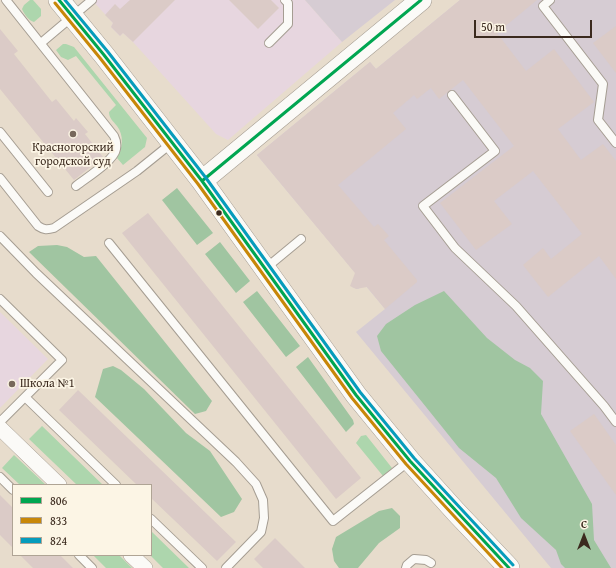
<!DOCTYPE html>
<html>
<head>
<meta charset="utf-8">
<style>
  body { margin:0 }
  #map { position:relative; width:616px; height:568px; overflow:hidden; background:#e7dccc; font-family:"Gentium Book Plus",serif }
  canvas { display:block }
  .legend { position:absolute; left:12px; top:484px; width:140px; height:72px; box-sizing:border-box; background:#fcf5e5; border:1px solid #afa495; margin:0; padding:5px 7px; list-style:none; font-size:12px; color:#3b2a1e }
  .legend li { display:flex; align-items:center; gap:8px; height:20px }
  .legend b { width:20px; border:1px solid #afa495 }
  .north { position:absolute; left:564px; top:516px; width:40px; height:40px; -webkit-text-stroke:3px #fcf5e5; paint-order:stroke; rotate:0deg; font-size:11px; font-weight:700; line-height:16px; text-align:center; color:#3b2a1e }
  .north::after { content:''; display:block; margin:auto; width:14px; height:18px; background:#3b2a1e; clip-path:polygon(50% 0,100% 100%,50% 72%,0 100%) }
  .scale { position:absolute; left:474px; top:20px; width:118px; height:18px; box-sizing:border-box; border:2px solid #3b2a1e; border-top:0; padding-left:5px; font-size:12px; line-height:14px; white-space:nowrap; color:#3b2a1e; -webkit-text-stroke:3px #fcf5e5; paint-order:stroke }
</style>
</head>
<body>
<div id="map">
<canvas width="616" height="568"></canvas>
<ul class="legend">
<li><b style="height:5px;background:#00a651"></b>806</li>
<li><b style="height:5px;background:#c88708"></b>833</li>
<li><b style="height:5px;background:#069cbc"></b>824</li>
</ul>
<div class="north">С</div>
<div class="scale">50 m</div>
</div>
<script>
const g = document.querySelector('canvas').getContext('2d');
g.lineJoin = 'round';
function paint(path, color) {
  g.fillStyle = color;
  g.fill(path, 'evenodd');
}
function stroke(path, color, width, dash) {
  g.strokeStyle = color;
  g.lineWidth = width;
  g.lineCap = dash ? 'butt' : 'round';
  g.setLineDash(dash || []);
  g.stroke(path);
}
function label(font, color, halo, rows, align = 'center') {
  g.font = font + ' "Gentium Book Plus",serif';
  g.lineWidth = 3.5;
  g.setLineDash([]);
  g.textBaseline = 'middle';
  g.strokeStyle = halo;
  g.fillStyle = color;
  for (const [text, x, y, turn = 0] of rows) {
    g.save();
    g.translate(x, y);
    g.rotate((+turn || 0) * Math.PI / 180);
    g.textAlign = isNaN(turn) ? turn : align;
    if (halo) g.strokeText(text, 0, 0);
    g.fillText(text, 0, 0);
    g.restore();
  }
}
const built = new Path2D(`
  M 92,0 L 305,0 L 342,42 L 228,140 L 216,134 L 133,42 L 123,33 L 120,36 L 111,27 L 113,23 Z
  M 0,312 L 48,359 L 0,408 Z`);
const industrial = new Path2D(`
  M 305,0 L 395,0 L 342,42 Z
  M 460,0 L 616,0 L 616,568 L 551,568 L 356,332 L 385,309 L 365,285 L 358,289 L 352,287 L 352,281 L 357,275 L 257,155 L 370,62 L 376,69 Z`);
const green = new Path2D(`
  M 30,0 L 33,0 L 41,9 L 41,16 L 34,22 C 29,21 24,14 22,9 L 24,5 Z
  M 63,44 L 66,44 L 74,47 L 147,138 L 145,147 L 123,165 L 117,158 C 123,148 124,135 117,126 C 113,121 109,118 109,112 L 116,105 L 76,56 L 68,60 L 61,57 L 56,50 Z
  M 42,426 L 103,485 L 77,485 L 29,439 Z
  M 366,435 L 392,468 L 383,476 L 356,443 L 361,436 Z
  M 14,455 L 46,485 L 20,485 L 2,468 Z
  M 151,531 L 189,568 L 163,568 L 150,555 L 151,555 Z
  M 93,555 L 119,555 L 132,568 L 106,568 Z`);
const forest = new Path2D(`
  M 177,188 L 213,233 L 197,245 L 162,200 Z
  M 220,242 L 250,281 L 236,293 L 205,254 Z
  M 57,245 L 67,247 L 84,257 L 96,256 L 212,401 L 206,411 L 195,414 L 29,252 L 38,246 Z
  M 257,291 L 300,346 L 286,357 L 243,302 Z
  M 444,291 L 487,338 L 515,360 L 530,368 L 543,381 L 541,414 L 592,504 L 594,540 L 611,568 L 565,568 L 561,564 L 556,550 L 521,518 L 496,478 L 459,448 L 381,351 L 377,336 L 386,324 L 415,305 Z
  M 308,357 L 353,420 L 354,424 L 346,432 L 296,367 Z
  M 113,366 L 121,370 L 144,389 L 186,433 L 210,451 L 242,499 L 234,512 L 221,517 L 95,397 L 103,369 Z
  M 392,508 L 400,516 L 400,528 L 379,543 L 358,568 L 339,568 L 334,561 L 332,549 L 336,537 L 379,511 Z`);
const building = new Path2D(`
  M 130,0 L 175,0 L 133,42 L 123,33 L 120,36 L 111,27 L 113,23 L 105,15 L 115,4 L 120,9 Z
  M 229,0 L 271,0 L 279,8 L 258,29 Z
  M 460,0 L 537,0 L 497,33 L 526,71 L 554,49 L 594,102 L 558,129 L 581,160 L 603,144 L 616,161 L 616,279 L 599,256 L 548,297 L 523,265 L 543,248 L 551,259 L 582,234 L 533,171 L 494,201 L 512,224 L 476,250 L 440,203 L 514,146 L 463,80 L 439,99 L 431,88 L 417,99 L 414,95 L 393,113 L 406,129 L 338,185 L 374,227 L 378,224 L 389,236 L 384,240 L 417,280 L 417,282 L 385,309 L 367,287 L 356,289 L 350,286 L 355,273 L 257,155 L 370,62 L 376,69 Z
  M 616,26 L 616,73 L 593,43 Z
  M 0,29 L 18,51 L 14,54 L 52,102 L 56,99 L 74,121 L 76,118 L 88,132 L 85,134 L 103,157 L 74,180 L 0,89 Z
  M 148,213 L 361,478 L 336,499 L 122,233 Z
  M 78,390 L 236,542 L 217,561 L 151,498 L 151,485 L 137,485 L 59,410 Z
  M 594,414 L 616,445 L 616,495 L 570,431 Z
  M 0,495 L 13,508 L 13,548 L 0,535 Z
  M 275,538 L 305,568 L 263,568 L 254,559 Z
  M 20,555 L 60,555 L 73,568 L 33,568 Z`);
const service = new Path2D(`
  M 6,0 L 114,136 C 116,140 117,144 116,149 C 114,161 86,178 76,186
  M 550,0 L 543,6 L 603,84 L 598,120 L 616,143
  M 41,43 L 92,0
  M 269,43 L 288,24 L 288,3 L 285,0
  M 452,95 L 495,151 L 423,206 L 455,248 L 516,306 L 604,406 L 616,422
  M 0,132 L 48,192
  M 0,178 L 38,226 C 44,230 47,230 54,228 L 137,171 L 173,142
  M 0,236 L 36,273 L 236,462 L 256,484 L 263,500 L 264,518 L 261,532 L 226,568
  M 109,243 L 333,521 L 409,461
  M 266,268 L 301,239
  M 0,299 L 62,360 L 0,422
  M 25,397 L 116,485
  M 0,477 L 13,490
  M 151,519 L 202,568
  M 79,555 L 92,568
  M 406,568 L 407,565 L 414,559 L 426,560 L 431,563`);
const minor = new Path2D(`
  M 0,428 L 59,485
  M 131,555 L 145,568`);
const secondary = new Path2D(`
  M 59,0 L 104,55 L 202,181 L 356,395 L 410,461 L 456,512 L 509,568
  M 202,181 L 421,0`);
const bus1 = new Path2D(`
  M 59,0 L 104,55 L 202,181 L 356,395 L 410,461 L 509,568
  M 202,181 L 421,0`);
const bus2 = new Path2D(`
  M 55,3 L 100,58 L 198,184 L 352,398 L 406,464 L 502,568`);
const bus3 = new Path2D(`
  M 65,0 L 108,52 L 206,178 L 360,392 L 414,458 L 513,565`);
const markers = [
  [73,134,4,"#77685b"],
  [219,213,3.5,"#3b2a1e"],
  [12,384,4,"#77685b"]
];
const poiNames = [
  ["Красногорский",73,148],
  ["городской суд",73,162],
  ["Школа №1",20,384,"left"]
];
paint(built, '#e7d6df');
paint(industrial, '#d6ccd3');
paint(green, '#add6ad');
paint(forest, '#a0c5a1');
paint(building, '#dbcbc7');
stroke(service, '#a59d92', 10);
stroke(minor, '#a59d92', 16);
stroke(secondary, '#a59d92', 22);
stroke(service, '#fbfaf7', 8);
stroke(minor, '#fbfaf7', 15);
stroke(secondary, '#fbfaf7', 21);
stroke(bus1, '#00a651', 3);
stroke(bus2, '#c88708', 3);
stroke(bus3, '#069cbc', 3);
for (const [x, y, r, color] of markers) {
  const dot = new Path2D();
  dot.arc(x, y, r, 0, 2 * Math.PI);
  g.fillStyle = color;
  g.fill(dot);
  stroke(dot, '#fcf5e5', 1.5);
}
label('12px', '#3b2a1e', '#fcf5e5', poiNames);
</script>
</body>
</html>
